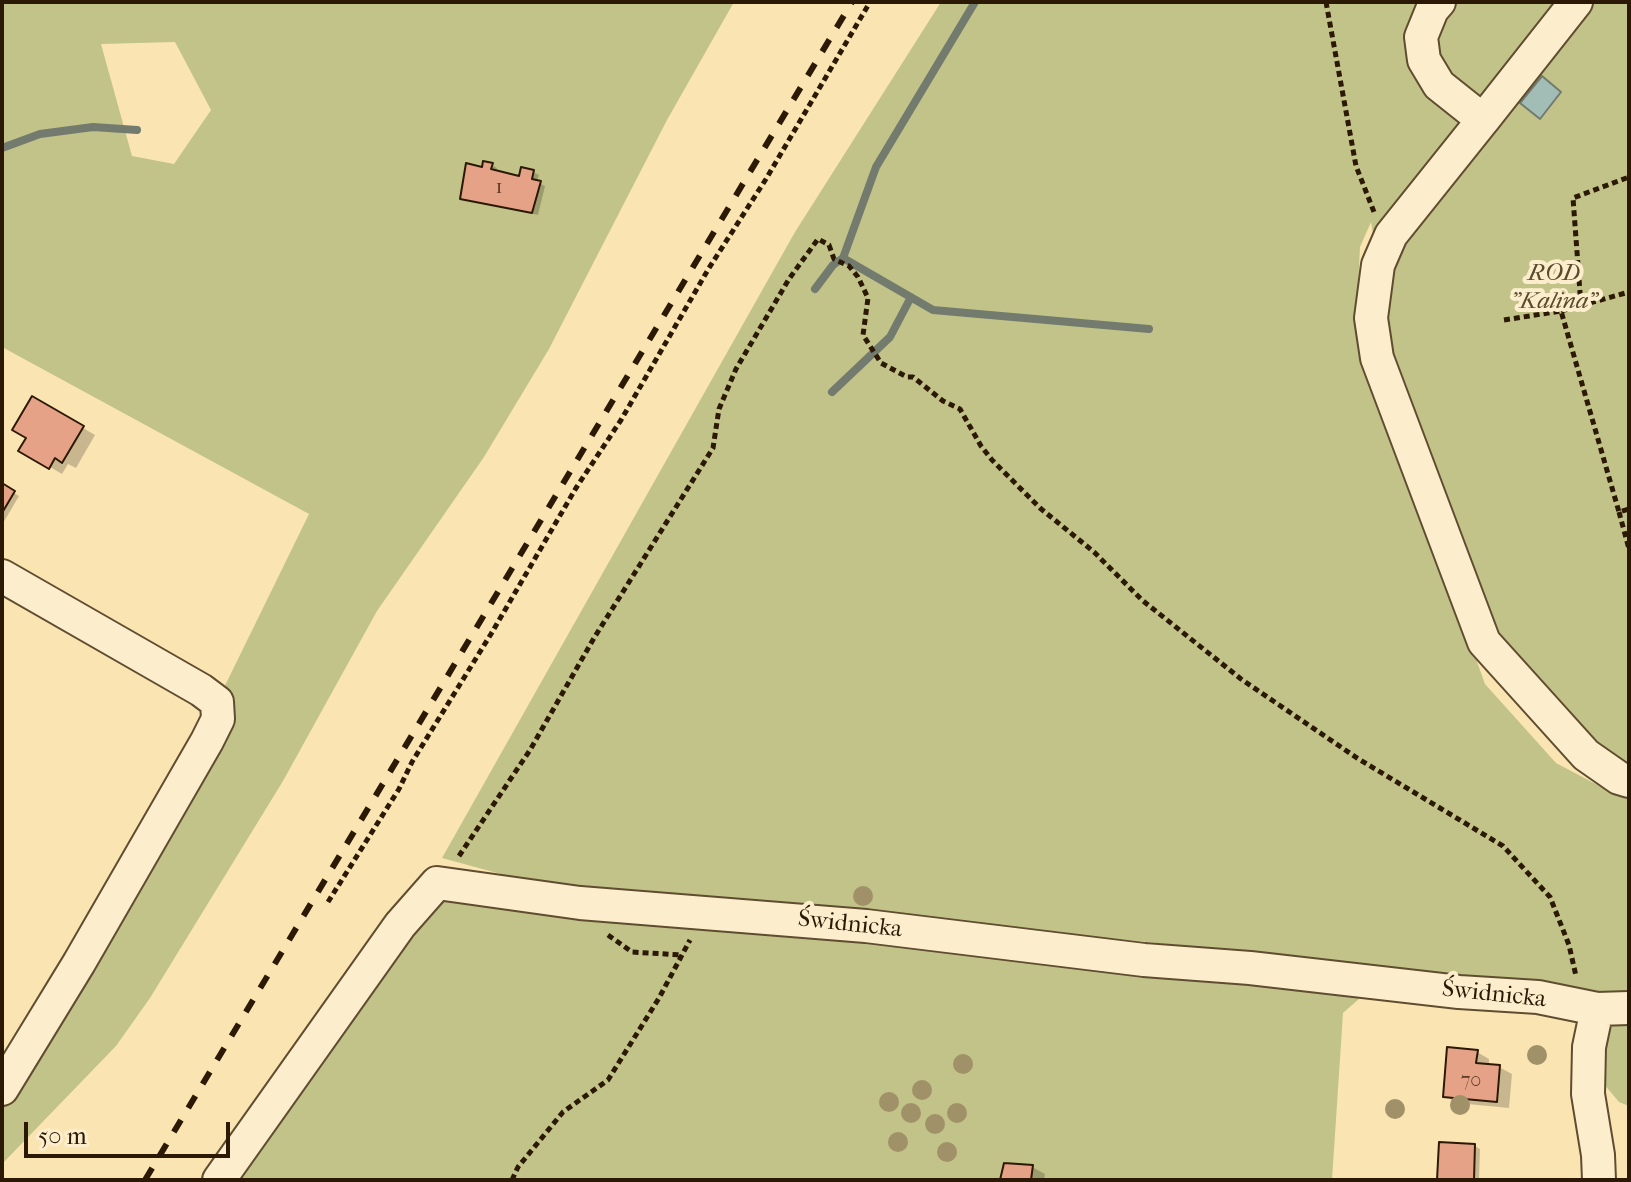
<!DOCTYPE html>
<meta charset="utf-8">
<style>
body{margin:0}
#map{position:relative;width:1631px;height:1182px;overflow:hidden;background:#fae5b2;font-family:"IM FELL French Canon",serif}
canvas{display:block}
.frame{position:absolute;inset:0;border:4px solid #2c1905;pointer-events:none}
.scale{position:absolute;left:24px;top:1122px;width:206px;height:36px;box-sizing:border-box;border:4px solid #2c1905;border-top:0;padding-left:10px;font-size:24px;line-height:28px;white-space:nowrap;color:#2c1905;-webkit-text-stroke:6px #fceecd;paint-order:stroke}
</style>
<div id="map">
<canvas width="1631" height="1182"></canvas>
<div class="frame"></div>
<div class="scale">50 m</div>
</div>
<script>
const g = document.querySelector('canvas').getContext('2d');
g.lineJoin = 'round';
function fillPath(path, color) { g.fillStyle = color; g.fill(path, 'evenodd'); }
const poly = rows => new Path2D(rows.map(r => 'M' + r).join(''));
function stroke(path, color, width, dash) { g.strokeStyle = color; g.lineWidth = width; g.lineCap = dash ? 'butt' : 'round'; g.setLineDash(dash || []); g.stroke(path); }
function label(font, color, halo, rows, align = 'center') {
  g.font = font + ' "IM FELL French Canon",serif'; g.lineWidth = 8; g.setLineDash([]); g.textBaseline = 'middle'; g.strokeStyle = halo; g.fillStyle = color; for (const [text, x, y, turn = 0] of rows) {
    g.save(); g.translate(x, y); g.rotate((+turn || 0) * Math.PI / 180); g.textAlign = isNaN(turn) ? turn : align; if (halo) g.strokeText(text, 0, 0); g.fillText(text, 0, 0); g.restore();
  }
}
const green = poly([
 [2,2,734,2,667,120,549,349,484,457,377,611,283,781,150,998,116,1046,2,1164,2,1100,217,702,309,514,2,347],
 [175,42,211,110,174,164,132,156,101,44],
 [941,2,1629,2,1629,767,1599,751,1493,639,1385,357,1383,295,1371,222,1360,247,1357,309,1371,366,1485,684,1556,763,1607,790,1629,792,1629,999,1413,979,1187,946,700,897,556,889,442,858,795,232],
 [454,896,1144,968,1360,998,1343,1013,1332,1180,230,1180,429,906],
 [1629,1018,1629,1106,1619,1102,1598,1077,1602,1038,1618,1019]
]);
const water = poly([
 [1542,76,1561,92,1540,119,1520,103,1542,76]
]);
const shadow = poly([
 [492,165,497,168,496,173,521,178,533,172,539,175,537,182,545,186,538,215,462,198,484,170],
 [33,399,95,435,76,468,68,464,62,474,21,450,28,438],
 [2,486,19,496,2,525],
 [1477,1052,1489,1059,1489,1066,1499,1067,1512,1074,1509,1108,1457,1103,1445,1096],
 [1475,1146,1480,1149,1479,1180,1439,1180],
 [1032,1167,1045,1174,1044,1180,1002,1180]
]);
const stream = poly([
 [975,2,876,167,843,258,933,310,1149,329],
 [2,148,40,134,93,127,137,130],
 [815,289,833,265,843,258],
 [832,392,890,337,911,297]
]);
const building = poly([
 [483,161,493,163,491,169,519,176,521,167,534,170,532,179,541,181,532,213,460,199,466,163,482,167,483,161],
 [32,396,84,426,62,463,55,458,49,469,18,451,26,438,12,430,32,396],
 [2,483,15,491,2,513,2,483],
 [1447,1047,1478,1050,1476,1063,1500,1065,1497,1102,1443,1097,1447,1047],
 [1439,1142,1475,1144,1474,1180,1437,1180,1439,1142],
 [1004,1163,1033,1165,1031,1180,1000,1180,1004,1163]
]);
const path = poly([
 [1326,2,1356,166,1374,212],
 [1581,306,1573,198,1629,177],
 [1561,311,1629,292],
 [1504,320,1561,311,1619,512,1629,509],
 [1619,512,1629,549],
 [459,856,530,750,594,638,713,448,719,409,736,369,789,279,818,239,829,245,834,259,849,266,858,277,868,298,863,335,881,363,907,377,913,377,943,401,960,409,981,446,992,460,1040,508,1094,552,1142,600,1241,679,1357,758,1503,846,1550,897,1569,945,1576,976],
 [328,902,399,789,412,762,491,634,576,488,621,420,709,268,766,179,870,2],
 [608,935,632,952,682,955],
 [512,1180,518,1167,563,1112,608,1080,659,998,690,940]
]);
const minor = poly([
 [1439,2,1432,10,1421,37,1424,60,1439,85,1483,120,1576,2],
 [1483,120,1391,235,1378,265,1371,318,1377,358,1484,642,1586,755,1619,778,1629,781],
 [2,576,201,690,217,702,218,719,207,741,79,963,2,1089],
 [1597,1009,1589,1047,1588,1094,1598,1155,1599,1180],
 [219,1180,400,925,437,883,580,903,866,926,1144,960,1250,968,1459,992,1538,997,1597,1009,1629,1008]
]);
const rail = poly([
 [145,1180,852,2]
]);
const trees = [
 [863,896],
 [1537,1055],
 [963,1064],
 [922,1090],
 [889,1102],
 [1460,1105],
 [1395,1109],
 [911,1113],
 [957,1113],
 [935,1124],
 [898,1142],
 [947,1152]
];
const numberNames = [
 ["1",499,188],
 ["70",1471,1081]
];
const parkNames = [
 ["ROD",1554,274],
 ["\"Kalina\"",1554,302]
];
const streetNames = [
 ["Świdnicka",850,925,6],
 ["Świdnicka",1494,995,6]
];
fillPath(green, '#c2c389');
fillPath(water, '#a2bdb6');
stroke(water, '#737b6f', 2);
fillPath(shadow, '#0003');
stroke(stream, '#737b6f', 8);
fillPath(building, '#e5a287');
stroke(building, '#2c1905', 2);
stroke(minor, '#604c30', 36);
stroke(path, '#2c1905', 5, [6, 4]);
stroke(minor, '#fceecd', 32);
stroke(rail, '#2c1905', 6, [14, 14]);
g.fillStyle = '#a19169';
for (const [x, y] of trees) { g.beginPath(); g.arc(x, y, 10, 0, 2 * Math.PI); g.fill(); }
label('20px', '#5a3b26', null, numberNames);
label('italic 24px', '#594c2d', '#fceecd', parkNames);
label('24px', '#2c1905', '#fceecd', streetNames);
</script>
